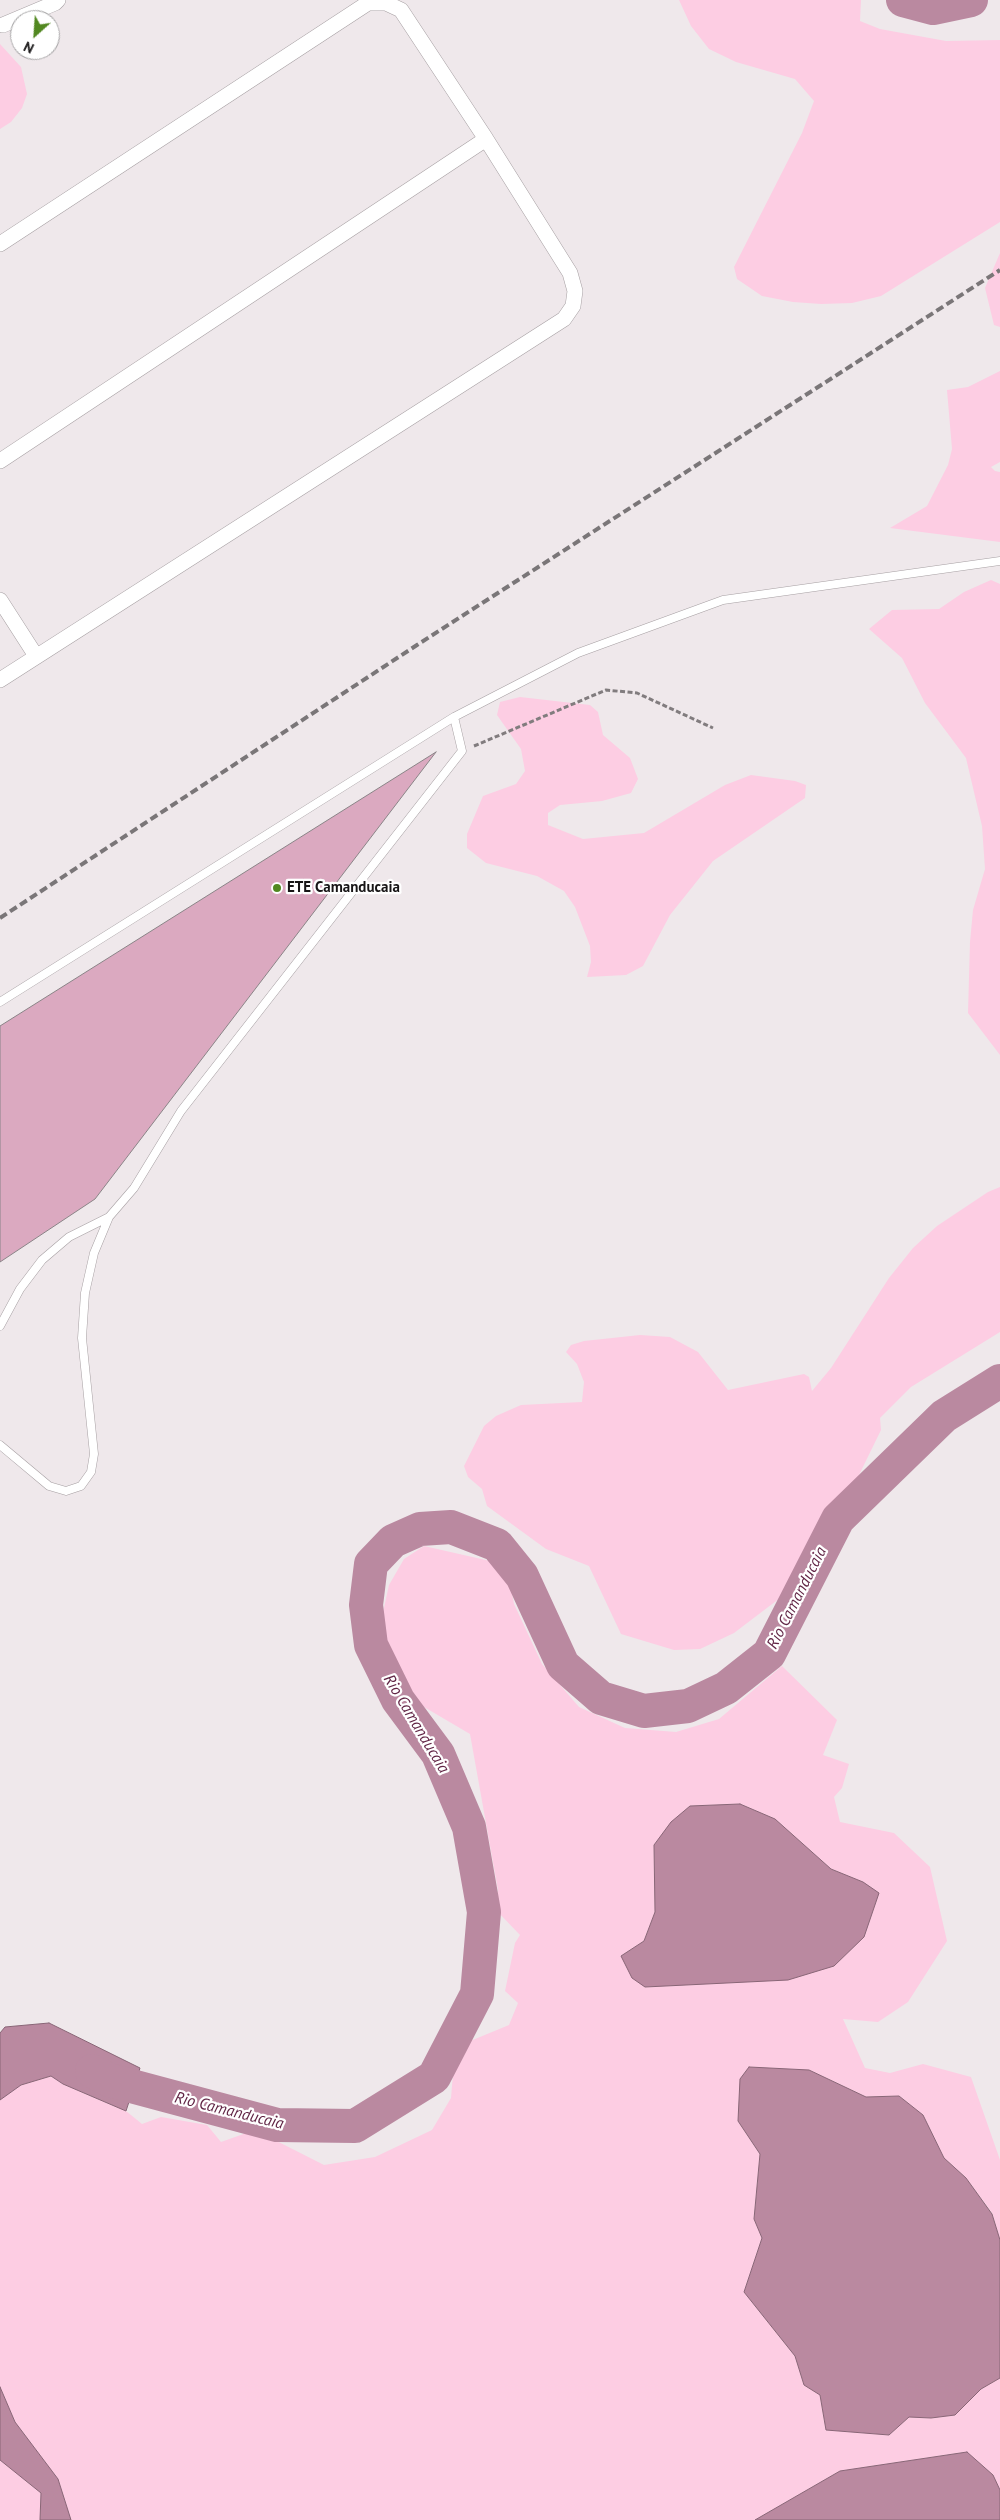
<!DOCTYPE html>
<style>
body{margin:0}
#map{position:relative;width:1000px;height:2520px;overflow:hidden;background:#efe8eb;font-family:"PT Sans",sans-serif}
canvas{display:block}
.north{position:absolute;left:10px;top:10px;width:50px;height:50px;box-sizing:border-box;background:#fff;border:1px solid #a2a1a2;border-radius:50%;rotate:206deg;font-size:14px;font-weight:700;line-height:20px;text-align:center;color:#171516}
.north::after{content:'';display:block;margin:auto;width:18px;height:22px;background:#528821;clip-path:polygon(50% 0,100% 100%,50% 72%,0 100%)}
</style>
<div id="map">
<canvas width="1000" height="2520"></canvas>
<div class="north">N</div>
</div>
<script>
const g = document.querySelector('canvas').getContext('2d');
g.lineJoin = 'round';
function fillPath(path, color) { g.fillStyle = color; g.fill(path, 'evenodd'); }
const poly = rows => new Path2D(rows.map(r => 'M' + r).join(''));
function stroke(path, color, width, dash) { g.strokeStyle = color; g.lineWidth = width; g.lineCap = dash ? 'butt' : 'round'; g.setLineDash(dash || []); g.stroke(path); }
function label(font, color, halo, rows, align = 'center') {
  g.font = font + ' "PT Sans",sans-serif'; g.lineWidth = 4.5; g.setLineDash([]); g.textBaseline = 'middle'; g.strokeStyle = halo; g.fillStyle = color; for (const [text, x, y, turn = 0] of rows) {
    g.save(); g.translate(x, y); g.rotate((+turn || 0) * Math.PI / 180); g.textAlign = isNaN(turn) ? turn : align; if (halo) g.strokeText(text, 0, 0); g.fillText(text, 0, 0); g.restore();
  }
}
const green = poly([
 [679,0,861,0,860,21,880,29,946,41,1000,40,1000,222,881,296,852,303,821,304,793,302,762,296,737,279,734,267,802,133,814,101,795,79,736,62,709,49,691,26],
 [0,44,21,67,27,94,22,108,11,122,0,129],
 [1000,253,1000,327,994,325,985,288],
 [1000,371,1000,462,991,467,995,471,1000,472,1000,542,890,528,927,506,948,465,952,449,947,390,968,387],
 [991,580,1000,584,1000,1055,968,1013,970,942,973,910,985,869,982,826,966,758,925,703,902,658,869,629,892,610,939,609,964,592],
 [520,697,590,705,598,712,603,735,630,758,638,779,631,793,602,801,560,805,548,813,548,825,583,839,644,833,725,785,751,775,795,781,806,785,805,798,713,861,670,915,643,966,626,975,587,977,591,962,590,946,575,907,564,891,537,876,486,863,467,848,467,834,483,796,516,784,525,771,521,749,497,715,500,702],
 [1000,1187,1000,1332,911,1387,880,1418,881,1430,839,1516,784,1595,734,1633,700,1649,674,1650,621,1634,589,1566,546,1549,487,1506,482,1489,468,1477,464,1466,484,1426,496,1416,521,1405,582,1402,584,1382,577,1364,566,1352,571,1345,584,1341,640,1335,670,1337,698,1352,728,1390,804,1374,809,1377,812,1391,831,1368,889,1278,913,1248,937,1226,988,1192],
 [424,1546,490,1561,509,1577,514,1604,542,1664,579,1707,625,1728,676,1732,719,1719,782,1666,837,1720,823,1755,849,1764,842,1788,834,1797,840,1822,894,1833,930,1867,947,1941,908,2002,878,2022,843,2019,865,2068,890,2073,923,2064,971,2077,1000,2160,1000,2240,992,2213,966,2178,944,2158,923,2115,899,2096,866,2097,809,2070,738,2121,760,2154,754,2218,762,2238,744,2292,795,2356,804,2385,820,2395,826,2430,889,2435,909,2417,931,2418,955,2415,981,2389,1000,2378,1000,2490,993,2475,966,2452,840,2471,755,2520,71,2520,58,2479,15,2422,0,2387,0,2100,21,2085,51,2076,63,2084,126,2111,142,2124,161,2117,207,2125,221,2142,255,2130,324,2165,375,2157,432,2130,451,2098,454,2062,463,2044,509,2025,518,2003,505,1991,515,1943,520,1935,495,1909,498,1890,470,1734,402,1694,390,1666,380,1626,389,1585,404,1559],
 [740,1804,775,1819,831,1869,863,1882,622,1956,644,1941,655,1912,654,1845,690,1806],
 [0,2460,41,2493,40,2520,0,2520]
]);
const water = poly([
 [740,1804,775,1819,831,1869,863,1882,879,1893,864,1937,834,1966,788,1980,645,1987,632,1978,621,1956,644,1941,655,1912,654,1845,671,1822,690,1806,740,1804],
 [49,2023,140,2068,126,2111,63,2084,51,2076,21,2085,0,2100,0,2033,5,2027,49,2023],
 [749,2067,809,2070,866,2097,899,2096,923,2115,944,2158,966,2178,992,2214,1000,2240,1000,2378,981,2389,955,2415,931,2418,909,2417,889,2435,826,2430,820,2395,804,2385,795,2356,744,2292,762,2238,754,2219,760,2154,738,2121,740,2079,749,2067],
 [0,2387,15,2422,58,2479,71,2520,40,2520,41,2493,0,2460,0,2387],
 [967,2452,993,2475,1000,2490,1000,2520,755,2520,840,2471,967,2452]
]);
const river = poly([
 [903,0,933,8,971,0],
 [92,2071,109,2080,277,2125,355,2126,434,2077,477,1994,484,1912,469,1827,438,1754,398,1700,371,1645,366,1605,371,1564,393,1541,420,1529,451,1527,497,1545,522,1576,563,1665,601,1698,644,1711,688,1706,726,1688,769,1654,838,1519,944,1416,1000,1381]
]);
const building = poly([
 [436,752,95,1199,0,1262,0,1026,436,752]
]);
const path = poly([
 [474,746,606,690,637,693,713,728]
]);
const service = poly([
 [0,1002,454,717,578,653,723,600,1000,561],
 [0,1326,20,1289,42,1260,69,1237,109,1217,134,1188,181,1111,462,751,454,717],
 [0,1445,49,1486,66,1491,81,1486,91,1472,94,1454,82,1338,85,1293,94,1253,109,1217]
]);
const minor = poly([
 [3,25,55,3,58,0],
 [0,244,368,3,386,3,401,10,486,139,570,273,575,291,573,306,564,319,0,680],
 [0,461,486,139],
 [0,600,36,656]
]);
const rail = poly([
 [0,918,417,645,1000,270]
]);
const markers = [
 [277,888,5,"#528821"]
];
const poiNames = [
 ["ETE Camanducaia",287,888]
];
const waterNames = [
 ["Rio Camanducaia",797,1598,-63],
 ["Rio Camanducaia",416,1724,59],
 ["Rio Camanducaia",229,2111,14]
];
fillPath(green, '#fdcde3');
fillPath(water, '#ba89a0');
stroke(water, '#896677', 1);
stroke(river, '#ba89a0', 34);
fillPath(building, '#dba9c0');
stroke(building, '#8a8487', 1);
stroke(service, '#a69fa2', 9);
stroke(minor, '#a69fa2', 16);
stroke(path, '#817c7e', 3, [5, 2.5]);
stroke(service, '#fff', 8);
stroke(minor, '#fff', 15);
stroke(rail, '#7a7678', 4, [8, 4]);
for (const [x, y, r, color] of markers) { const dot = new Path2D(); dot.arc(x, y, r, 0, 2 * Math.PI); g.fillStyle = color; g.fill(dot); stroke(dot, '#fff', 2); }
label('bold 15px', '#171516', '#fff', poiNames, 'left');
label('italic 16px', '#612545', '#fff', waterNames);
</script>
